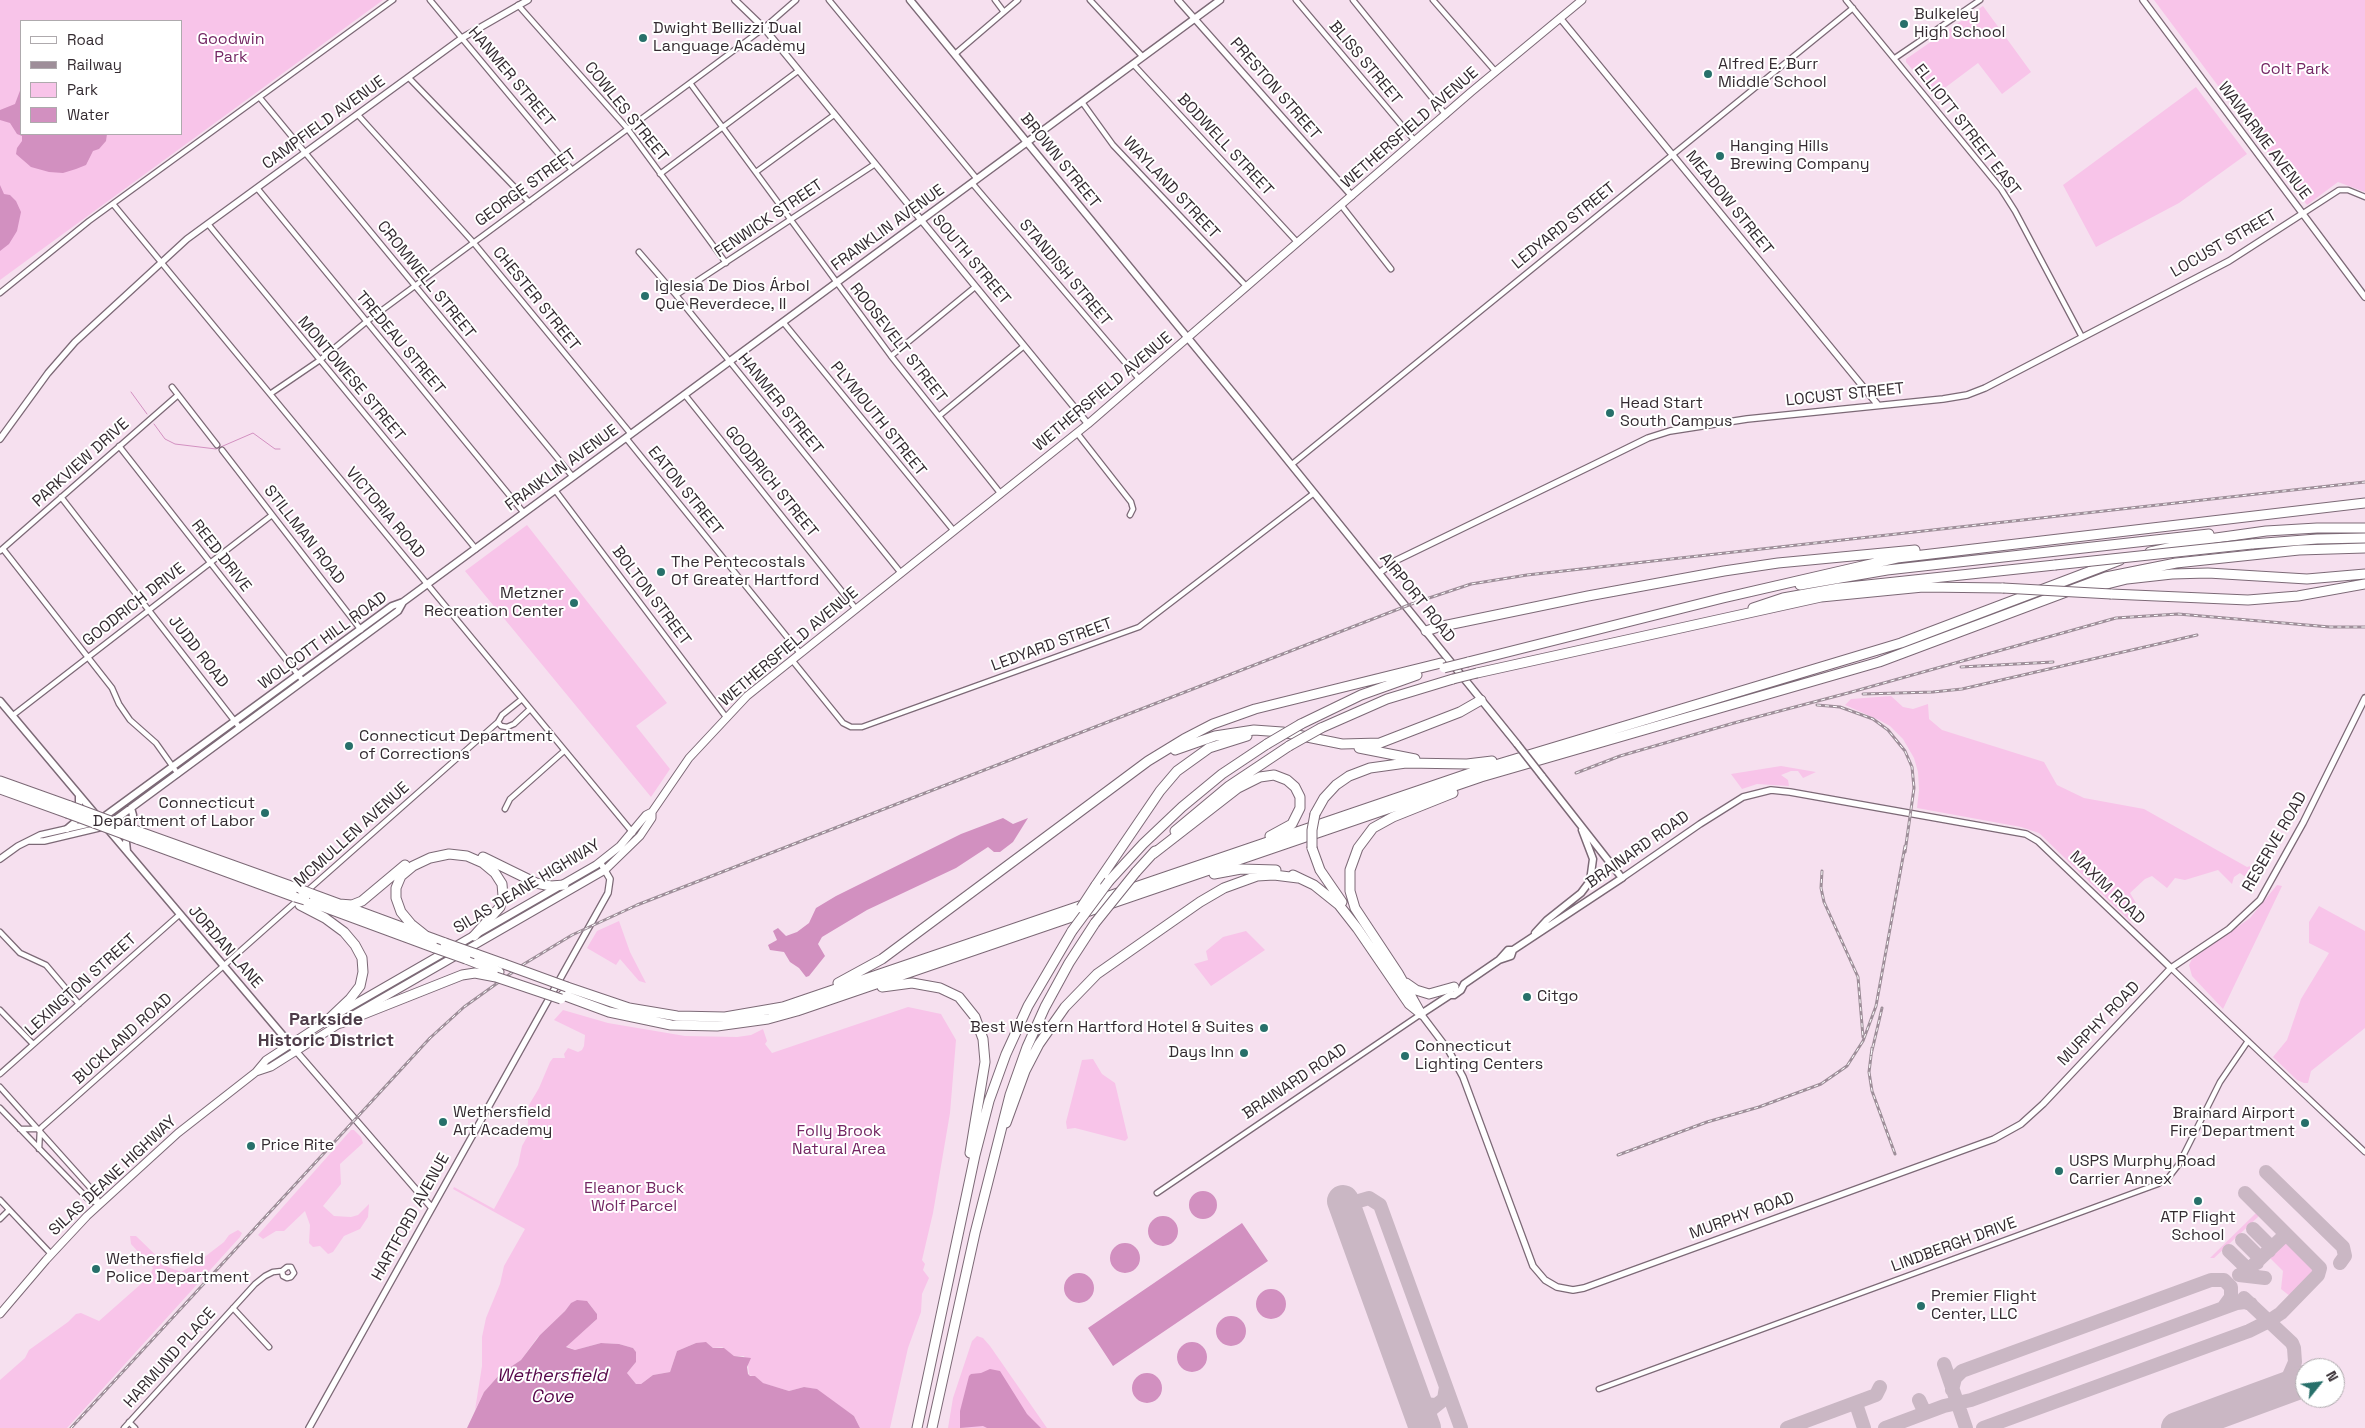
<!DOCTYPE html>
<meta charset="utf-8">
<style>
body{margin:0}
#map{position:relative;width:2365px;height:1428px;overflow:hidden;background:#f6e0ef;font-family:"Space Grotesk",sans-serif}
canvas{display:block}
.legend{position:absolute;left:20px;top:20px;width:162px;height:115px;box-sizing:border-box;background:#fff;border:1px solid #aeaaad;margin:0;padding:6px 9px;list-style:none;font-size:15px;color:#342b31}
.legend li{display:flex;align-items:center;gap:10px;height:25px}
.legend b{width:25px;border:1px solid #aeaaad}
.north{position:absolute;left:2295px;top:1358px;width:50px;height:50px;box-sizing:border-box;background:#fff;border:1px solid #aeaaad;border-radius:50%;rotate:61deg;font-size:14px;font-weight:700;line-height:20px;text-align:center;color:#342b31}
.north::after{content:'';display:block;margin:auto;width:18px;height:22px;background:#27706a;clip-path:polygon(50% 0,100% 100%,50% 72%,0 100%)}
</style>
<div id="map">
<canvas width="2365" height="1428"></canvas>
<ul class="legend">
<li><b style="height:6px;background:#fff"></b>Road</li>
<li><b style="height:6px;background:#9e8e99"></b>Railway</li>
<li><b style="height:14px;background:#f8c4e9"></b>Park</li>
<li><b style="height:14px;background:#d290c0"></b>Water</li>
</ul>
<div class="north">N</div>
</div>
<script>
const g = document.querySelector('canvas').getContext('2d');
g.lineJoin = 'round';
function fillPath(path, color) { g.fillStyle = color; g.fill(path, 'evenodd'); }
const poly = rows => new Path2D(rows.map(r => 'M' + r).join(''));
function stroke(path, color, width, dash) { g.strokeStyle = color; g.lineWidth = width; g.lineCap = dash ? 'butt' : 'round'; g.setLineDash(dash || []); g.stroke(path); }
function label(font, color, halo, rows, align = 'center') {
  g.font = font + ' "Space Grotesk",sans-serif'; g.lineWidth = 4; g.setLineDash([]); g.textBaseline = 'middle'; g.strokeStyle = halo; g.fillStyle = color; for (const [text, x, y, turn = 0] of rows) {
    g.save(); g.translate(x, y); g.rotate((+turn || 0) * Math.PI / 180); g.textAlign = isNaN(turn) ? turn : align; if (halo) g.strokeText(text, 0, 0); g.fillText(text, 0, 0); g.restore();
  }
}
const green = poly([
 [0,0,383,0,0,280],
 [21,21,181,21,181,134,21,134],
 [2154,0,2365,0,2365,192,2338,182,2307,205],
 [1983,6,2031,72,2002,94,1978,63,1934,96,1906,62,1906,59],
 [2196,87,2247,154,2179,203,2096,247,2063,185],
 [527,525,667,703,636,726,670,769,651,797,465,571],
 [1891,696,1903,707,1913,709,1928,704,1929,719,1942,730,2044,762,2057,785,2084,798,2144,809,2247,867,2254,865,2257,867,2256,874,2251,881,2240,873,2234,877,2232,884,2218,870,2185,880,2175,878,2167,888,2152,876,2145,879,2130,893,2139,908,2138,915,2130,921,2039,833,2021,827,1917,808,1919,790,1918,772,1914,758,1903,739,1890,726,1879,720,1845,705,1851,699],
 [1781,766,1816,772,1803,778,1798,771,1791,771,1781,775,1788,780,1789,786,1757,784,1742,789,1731,774],
 [2277,885,2282,886,2223,1009,2192,976,2189,965,2192,959,2250,918],
 [2319,906,2365,931,2365,1028,2311,1071,2308,1083,2304,1083,2297,1080,2273,1057,2287,1040,2301,999,2329,953,2309,943,2309,922],
 [619,921,630,952,646,983,639,981,620,959,616,965,587,948,597,931],
 [1246,931,1265,950,1211,986,1194,964,1208,960,1206,951,1223,937],
 [908,1007,941,1014,956,1040,950,1113,933,1213,922,1260,925,1264,923,1270,929,1278,922,1294,921,1312,908,1348,890,1428,860,1428,854,1416,815,1389,804,1387,789,1391,762,1383,756,1377,749,1375,748,1364,744,1356,734,1356,722,1347,713,1348,707,1343,696,1343,677,1351,670,1372,653,1375,641,1384,636,1384,627,1373,636,1362,636,1352,633,1348,619,1344,601,1343,575,1350,566,1346,595,1321,597,1314,588,1302,571,1303,565,1311,537,1338,521,1360,500,1374,484,1392,475,1410,482,1366,482,1337,486,1318,500,1284,504,1266,525,1229,453,1189,454,1187,494,1209,518,1165,522,1146,527,1137,529,1105,539,1088,550,1062,553,1058,565,1058,564,1054,568,1048,578,1052,582,1050,584,1046,585,1035,554,1020,563,1010,608,1023,685,1036,737,1037,751,1035,763,1029,767,1041,765,1044,772,1053],
 [1093,1059,1102,1074,1115,1083,1128,1138,1125,1141,1075,1128,1067,1129,1066,1122,1082,1060],
 [351,1130,354,1130,361,1137,363,1143,340,1164,341,1184,323,1206,334,1216,351,1217,358,1215,369,1204,368,1217,360,1229,344,1236,333,1252,328,1254,320,1246,313,1247,309,1243,310,1225,305,1211,284,1231,276,1231,263,1239,258,1235],
 [2256,1213,2259,1215,2258,1217,2214,1258,2210,1258],
 [238,1230,242,1233,240,1237,67,1428,0,1428,0,1380,25,1358,29,1350,68,1322,76,1314,81,1313,99,1321,150,1276,153,1268,131,1244,130,1236,136,1236,168,1267,181,1272,198,1262,224,1242,229,1235],
 [2286,1240,2311,1263,2313,1269,2310,1278,2291,1297,2281,1289,2283,1271,2267,1255,2281,1241],
 [977,1336,983,1338,990,1346,1047,1428,948,1428,953,1398,972,1341]
]);
const water = poly([
 [21,88,21,134,107,134,106,141,99,149,93,151,86,165,76,169,63,173,49,172,31,167,16,154,17,148,22,141,22,136,17,134,10,123,0,120,0,110,15,104],
 [0,185,4,194,10,195,16,201,21,212,17,231,9,244,0,251],
 [1003,818,1013,824,1028,818,1013,842,1000,852,994,852,988,847,956,868,867,910,822,937,818,944,825,956,809,976,806,977,799,968,790,962,784,952,770,950,768,945,777,940,773,931,778,928,786,936,797,932,809,923,816,908,836,896,961,834],
 '1189 1205a14 14 0 1 1 28 0a14 14 0 1 1-28 0Z',
 '1148 1231a15 15 0 1 1 30 0a15 15 0 1 1-30 0Z',
 [1242,1223,1268,1261,1113,1366,1088,1328],
 '1110 1258a15 15 0 1 1 30 0a15 15 0 1 1-30 0Z',
 '1064 1288a15 15 0 1 1 30 0a15 15 0 1 1-30 0Z',
 '1256 1304a15 15 0 1 1 30 0a15 15 0 1 1-30 0Z',
 [577,1300,587,1301,597,1314,597,1319,566,1347,575,1350,601,1343,619,1344,633,1348,636,1352,636,1362,627,1373,636,1384,641,1384,653,1375,670,1372,677,1351,696,1343,706,1342,713,1348,724,1348,734,1356,751,1358,747,1367,748,1374,750,1376,755,1376,763,1383,789,1391,804,1387,817,1389,854,1416,860,1428,467,1428,484,1392,500,1374,521,1360,540,1335,565,1311,571,1303],
 '1216 1331a15 15 0 1 1 30 0a15 15 0 1 1-30 0Z',
 '1177 1357a15 15 0 1 1 30 0a15 15 0 1 1-30 0Z',
 [990,1369,1000,1371,1027,1414,1041,1428,987,1428,983,1426,960,1428,960,1411,969,1376,971,1374,981,1373],
 '1132 1388a15 15 0 1 1 30 0a15 15 0 1 1-30 0Z'
]);
const stream = poly([
 [131,392,147,414],
 [154,424,165,439,175,444,216,449,253,433,275,449,280,449]
]);
const taxiway = poly([
 [2266,1172,2343,1247,2345,1256,2340,1263],
 [1345,1205,1369,1198,1380,1205,1461,1428],
 [2253,1229,2269,1245,2269,1251],
 [2242,1240,2258,1256,2257,1263],
 [2229,1251,2255,1276],
 [2239,1275,2265,1278],
 [2243,1275,2286,1234],
 [2244,1298,2292,1343,2294,1348,2295,1362,2288,1378,2279,1388,2267,1395],
 [1944,1364,1966,1428],
 [1952,1390,1955,1378,1962,1371,2211,1280,2224,1280,2231,1287,2231,1297,2223,1308],
 [1413,1394,1424,1404,1435,1405],
 [1919,1400,1925,1413],
 [1853,1404,1857,1407,1864,1428],
 [1425,1426,1428,1412,1444,1399,1446,1387],
 [1787,1428,1876,1395,1880,1387],
 [1885,1428,1944,1406,1971,1400,2237,1303,2245,1302,2251,1304],
 [1983,1428,2249,1331,2269,1321,2281,1313,2318,1275,2320,1268,2245,1193]
]);
const runway = poly([
 [1343,1201,1425,1428],
 [2177,1428,2305,1381]
]);
const minor = poly([
 [430,0,572,170],
 [829,0,977,179],
 [995,0,1004,12],
 [1090,0,1143,57],
 [1296,0,1415,141],
 [1353,0,1446,115],
 [1433,0,1496,72],
 [1846,0,2001,189,2015,211,2082,337],
 [518,5,627,128,726,263],
 [955,54,1018,0],
 [1895,58,1980,0],
 [1133,64,1298,243],
 [409,78,529,202],
 [690,83,891,356,1001,494],
 [260,98,573,477],
 [1082,102,1113,145,1247,287],
 [358,115,473,242,631,434],
 [756,172,834,115],
 [660,174,798,71],
 [972,183,1140,380],
 [257,188,524,513],
 [113,204,633,833],
 [1341,205,1391,269],
 [2302,214,2339,190,2348,190,2365,197],
 [208,224,476,549],
 [639,252,676,295,901,573],
 [0,293,89,221,393,0],
 [676,295,875,164],
 [783,322,954,531],
 [891,356,975,287],
 [172,387,217,445],
 [270,394,320,360,366,322,690,83,764,28,796,0],
 [685,395,856,609],
 [939,416,1024,346],
 [1077,433,1131,502,1133,509,1130,515],
 [626,438,800,653],
 [119,446,303,681],
 [222,450,361,630],
 [1291,465,1853,8],
 [555,490,726,717],
 [61,497,240,728],
 [3,549,112,688,119,704,130,720,156,743,178,774],
 [0,551,178,395],
 [792,660,843,723,851,727,862,727,1139,627,1314,493],
 [12,716,272,515],
 [498,722,501,726,507,727,514,724,530,709],
 [505,809,510,799,564,751],
 [307,891,498,722,502,715,522,699],
 [0,932,20,953,46,965,79,1004],
 [2171,968,2365,1152],
 [0,1010,33,1044],
 [0,1074,179,915],
 [0,1087,78,1174,95,1193,99,1204],
 [0,1108,87,1198,99,1204],
 [20,1129,40,1129,42,1127,300,898],
 [39,1149,40,1129],
 [1157,1193,1421,1014],
 [0,1200,51,1254],
 [0,1219,9,1210],
 [233,1308,269,1347],
 [1599,1389,2158,1184,2169,1177,2179,1164,2220,1082,2248,1041],
 [129,1422,135,1428],
 [124,1428,255,1284,265,1276,273,1272,282,1271,287,1267,291,1267,294,1273,291,1277,287,1278,283,1276,282,1271]
]);
const tertiary = poly([
 [735,0,764,28,1088,424],
 [1178,0,1352,196],
 [2143,0,2365,297],
 [1560,18,1878,405],
 [0,439,48,373,75,342,187,239,462,38,528,0],
 [1379,573,1397,560,1593,465,1648,438,1670,431,1747,419,1943,399,1967,395,1985,388,2229,261,2302,214],
 [30,841,44,841,103,827],
 [0,859,18,846,40,835,93,823],
 [1622,878,1700,824,1743,797,1771,790,1790,792,2026,834,2038,841,2171,968],
 [1421,1014,1449,1051,1463,1077,1533,1266,1545,1280,1557,1287,1573,1290,1584,1288,1994,1139,2021,1124,2043,1104,2171,968,2229,929,2260,900,2303,823,2365,698],
 [296,1051,432,1208],
 [309,1428,608,893,610,879,600,862]
]);
const secondary = poly([
 [910,0,1243,405,1517,744],
 [0,701,96,815],
 [101,819,392,606,403,602,1220,0],
 [112,822,398,611,403,602],
 [107,828,296,1051],
 [67,829,74,823,79,816,79,796],
 [127,851,126,842,133,815,131,808],
 [1535,933,1547,920,1581,893,1590,881,1593,859,1582,830],
 [1499,960,1511,956,1513,950],
 [1421,1014,1450,995,1454,995,1461,990,1464,984,1499,960,1508,950,1513,950,1622,878,1542,776]
]);
const primary = poly([
 [355,1014,605,870,640,836,652,818,652,812,689,758,747,696,1088,424,1471,92,1582,0],
 [256,1072,266,1060,332,1017,596,865,620,846,646,815,652,812],
 [0,1314,46,1260,87,1216,178,1133,256,1072,271,1067,344,1021]
]);
const motorway = poly([
 [2252,544,2317,539,2365,538],
 [2150,552,2209,539,2266,531,2317,528,2365,528],
 [1800,585,1887,570,2209,534],
 [2087,589,2127,579,2172,574,2208,573,2307,579,2365,574],
 [2111,594,2248,600,2298,596,2365,584],
 [1753,608,1783,598,1839,588,2055,565],
 [1426,631,1438,627,1588,596,1724,571,1778,563,1915,550],
 [1468,662,1723,598,1897,558,2365,503],
 [1477,673,1821,597,1923,587,2003,588],
 [1301,724,1361,695,1417,675],
 [1321,728,1387,699,1453,679],
 [1359,748,1415,759],
 [1175,750,1215,736,1254,730,1282,732,1342,744,1380,743,1460,712,1481,700],
 [0,781,70,806],
 [0,789,67,813],
 [1315,814,1324,798,1336,785,1349,776,1370,768,1406,763,1467,764,1492,761],
 [1175,831,1229,786,1289,746],
 [140,832,302,890],
 [137,839,295,897],
 [1312,848,1320,870,1342,902],
 [1153,854,1238,788,1260,777,1274,775,1287,780,1295,787,1300,797,1300,808,1292,824,1270,836],
 [483,857,536,883,551,886,564,885],
 [1136,872,1155,851],
 [1214,874,1241,869,1276,870],
 [1293,875,1314,885,1339,905,1357,928,1409,1004,1419,1012],
 [1109,881,1143,844,1182,807,1222,774,1267,744],
 [1096,885,1160,791,1177,771,1209,748,1247,736],
 [312,894,445,943],
 [305,900,435,948],
 [339,904,352,905,362,901,405,865],
 [300,905,325,918,344,932,355,945,362,958,363,972,360,986,350,999,330,1018],
 [426,936,411,924,401,912,396,898,396,888,401,876,413,866,430,858,449,854,467,856,483,863,495,873,502,884,503,896,500,907,474,936],
 [476,954,504,964],
 [466,959,499,972],
 [838,983,882,959,1148,761,1184,739,1213,724,1255,709,1441,663],
 [1406,983,1416,990,1429,994,1454,987],
 [567,987,629,1008,677,1016,725,1017,783,1007,1482,769,1901,643,2120,560],
 [882,987,912,983,940,988,959,997,975,1017,983,1039,985,1062,970,1153],
 [563,995,609,1012,671,1025,717,1026,768,1019,797,1011,1481,777,1879,662,2106,577,2176,563,2299,550,2365,548],
 [1421,1014,1398,973,1355,908,1350,891,1350,870,1358,848,1373,828,1393,817,1453,793],
 [341,1023,462,975,475,973,496,977],
 [1006,1123,1025,1071,1039,1044,1065,1007,1097,974,1200,902,1224,888,1257,876,1274,875,1298,878],
 [917,1428,975,1155,989,1101,1006,1054,1028,1006,1072,931],
 [932,1428,975,1233,1010,1095,1027,1047,1045,1007,1069,963,1095,923]
]);
const rail = poly([
 [1961,667,2053,662],
 [1863,694,1933,692,1962,689,2197,635],
 [1817,705,1840,707,1873,719,1888,730,1905,751,1912,767,1914,788,1905,852],
 [1576,773,1620,756,1734,723,1848,693,2116,618,2178,614,2330,627,2365,627],
 [1822,871,1821,888,1824,902,1858,977,1863,1037],
 [1872,1048,1869,1072,1872,1091,1895,1154],
 [1871,1055,1882,1008],
 [1618,1155,1707,1122,1759,1107,1821,1084,1847,1066,1863,1041,1876,1006,1905,846],
 [71,1428,430,1038,464,1007,524,964,572,935,637,905,1414,603,1471,584,1527,575,2365,482]
]);
const secondaryBridge = poly([
 [1517,744,1542,776]
]);
const motorwayBridge = poly([
 [2055,565,2252,544],
 [2003,588,2111,594],
 [1444,668,1468,662],
 [1453,679,1477,673],
 [1267,744,1301,724],
 [1289,746,1321,728],
 [70,806,140,832],
 [67,813,137,839],
 [1312,848,1312,830,1315,814],
 [302,890,312,894],
 [295,897,305,900],
 [1081,908,1096,885],
 [1095,923,1136,872],
 [1072,931,1109,881],
 [445,943,476,954],
 [435,948,466,959],
 [504,964,567,987],
 [496,977,561,999]
]);
const markers = [
 [1904,24,5,"#27706a"],
 [643,38,5,"#27706a"],
 [1708,74,5,"#27706a"],
 [1720,156,5,"#27706a"],
 [645,296,5,"#27706a"],
 [1610,413,5,"#27706a"],
 [661,572,5,"#27706a"],
 [574,603,5,"#27706a"],
 [349,746,5,"#27706a"],
 [265,813,5,"#27706a"],
 [1527,997,5,"#27706a"],
 [1264,1028,5,"#27706a"],
 [1244,1053,5,"#27706a"],
 [1405,1056,5,"#27706a"],
 [443,1122,5,"#27706a"],
 [2305,1123,5,"#27706a"],
 [251,1146,5,"#27706a"],
 [2059,1171,5,"#27706a"],
 [2198,1201,5,"#27706a"],
 [96,1269,5,"#27706a"],
 [1921,1306,5,"#27706a"]
];
const poiNames = [
 ["Bulkeley",1914,15],
 ["High School",1914,33],
 ["Dwight Bellizzi Dual",653,29],
 ["Language Academy",653,47],
 ["Alfred E. Burr",1718,65],
 ["Middle School",1718,83],
 ["Hanging Hills",1730,147],
 ["Brewing Company",1730,165],
 ["Iglesia De Dios Árbol",655,287],
 ["Que Reverdece, II",655,305],
 ["Head Start",1620,404],
 ["South Campus",1620,422],
 ["The Pentecostals",671,563],
 ["Of Greater Hartford",671,581],
 ["Metzner",564,594,"right"],
 ["Recreation Center",564,612,"right"],
 ["Connecticut Department",359,737],
 ["of Corrections",359,755],
 ["Connecticut",255,804,"right"],
 ["Department of Labor",255,822,"right"],
 ["Citgo",1537,997],
 ["Best Western Hartford Hotel & Suites",1254,1028,"right"],
 ["Connecticut",1415,1047],
 ["Lighting Centers",1415,1065],
 ["Days Inn",1234,1053,"right"],
 ["Wethersfield",453,1113],
 ["Art Academy",453,1131],
 ["Brainard Airport",2295,1114,"right"],
 ["Fire Department",2295,1132,"right"],
 ["Price Rite",261,1146],
 ["USPS Murphy Road",2069,1162],
 ["Carrier Annex",2069,1180],
 ["ATP Flight",2198,1218,"center"],
 ["School",2198,1236,"center"],
 ["Wethersfield",106,1260],
 ["Police Department",106,1278],
 ["Premier Flight",1931,1297],
 ["Center, LLC",1931,1315]
];
const parkNames = [
 ["Goodwin",231,40],
 ["Park",231,58],
 ["Colt Park",2295,70],
 ["Folly Brook",839,1132],
 ["Natural Area",839,1150],
 ["Eleanor Buck",634,1189],
 ["Wolf Parcel",634,1207]
];
const streetNames = [
 ["BLISS STREET",1365,63,50],
 ["HANMER STREET",511,77,50],
 ["PRESTON STREET",1275,89,49],
 ["COWLES STREET",626,112,51],
 ["CAMPFIELD AVENUE",324,123,-36],
 ["WETHERSFIELD AVENUE",1410,128,-41],
 ["ELLIOTT STREET EAST",1967,130,52],
 ["WAWARME AVENUE",2264,141,53],
 ["BODWELL STREET",1225,145,47],
 ["BROWN STREET",1060,161,51],
 ["GEORGE STREET",526,188,-36],
 ["WAYLAND STREET",1171,188,47],
 ["MEADOW STREET",1729,203,51],
 ["FENWICK STREET",769,219,-34],
 ["LEDYARD STREET",1564,226,-39],
 ["FRANKLIN AVENUE",888,228,-36],
 ["LOCUST STREET",2224,244,-30],
 ["SOUTH STREET",971,260,50],
 ["STANDISH STREET",1065,273,50],
 ["CROMWELL STREET",426,280,51],
 ["CHESTER STREET",536,299,51],
 ["TREDEAU STREET",400,343,50],
 ["ROOSEVELT STREET",898,343,52],
 ["MONTOWESE STREET",351,379,50],
 ["WETHERSFIELD AVENUE",1103,392,-40],
 ["LOCUST STREET",1845,395,-6],
 ["HANMER STREET",780,404,51],
 ["PLYMOUTH STREET",878,419,51],
 ["PARKVIEW DRIVE",81,463,-42],
 ["FRANKLIN AVENUE",562,468,-36],
 ["GOODRICH STREET",771,482,51],
 ["EATON STREET",685,491,51],
 ["VICTORIA ROAD",385,513,50],
 ["STILLMAN ROAD",304,535,52],
 ["REED DRIVE",221,556,52],
 ["BOLTON STREET",651,596,53],
 ["AIRPORT ROAD",1417,598,51],
 ["GOODRICH DRIVE",134,605,-38],
 ["WOLCOTT HILL ROAD",323,641,-36],
 ["LEDYARD STREET",1052,645,-20],
 ["WETHERSFIELD AVENUE",789,647,-40],
 ["JUDD ROAD",198,652,52],
 ["MCMULLEN AVENUE",352,835,-42],
 ["RESERVE ROAD",2275,842,-60],
 ["BRAINARD ROAD",1638,850,-35],
 ["SILAS DEANE HIGHWAY",527,887,-31],
 ["MAXIM ROAD",2107,888,44],
 ["JORDAN LANE",225,947,49],
 ["LEXINGTON STREET",81,985,-42],
 ["MURPHY ROAD",2099,1024,-46],
 ["BUCKLAND ROAD",123,1039,-42],
 ["BRAINARD ROAD",1295,1082,-34],
 ["SILAS DEANE HIGHWAY",113,1176,-43],
 ["MURPHY ROAD",1742,1216,-20],
 ["HARTFORD AVENUE",411,1217,-61],
 ["LINDBERGH DRIVE",1954,1245,-20],
 ["HARMUND PLACE",170,1358,-48]
];
const neighbourhoodNames = [
 ["Parkside",326,1020],
 ["Historic District",326,1041]
];
const waterNames = [
 ["Wethersfield",552,1376],
 ["Cove",552,1397]
];
fillPath(green, '#f8c4e9');
fillPath(water, '#d290c0');
stroke(stream, '#d290c0', 1);
stroke(taxiway, '#cab7c4', 14);
stroke(runway, '#cab7c4', 32);
stroke(minor, '#7c6976', 7);
stroke(tertiary, '#7c6976', 8);
stroke(secondary, '#7c6976', 9);
stroke(primary, '#7c6976', 9);
stroke(motorway, '#7c6976', 11);
stroke(minor, '#fff', 4.5);
stroke(tertiary, '#fff', 5.5);
stroke(secondary, '#fff', 6);
stroke(primary, '#fff', 7);
stroke(motorway, '#fff', 9);
stroke(rail, '#9e8e99', 3);
stroke(rail, '#fff', 1, [4]);
stroke(secondaryBridge, '#7c6976', 9, []);
stroke(motorwayBridge, '#7c6976', 11, []);
stroke(secondaryBridge, '#fff', 6);
stroke(motorwayBridge, '#fff', 9);
for (const [x, y, r, color] of markers) { const dot = new Path2D(); dot.arc(x, y, r, 0, 2 * Math.PI); g.fillStyle = color; g.fill(dot); stroke(dot, '#fff', 2); }
label('16px', '#342b31', '#fff', poiNames, 'left');
label('16px', '#742764', '#fff', parkNames);
label('16px', '#342b31', '#fff', streetNames);
label('bold 18px', '#4e3c49', '#fff', neighbourhoodNames);
label('italic 18px', '#550548', '#fff', waterNames);
</script>
